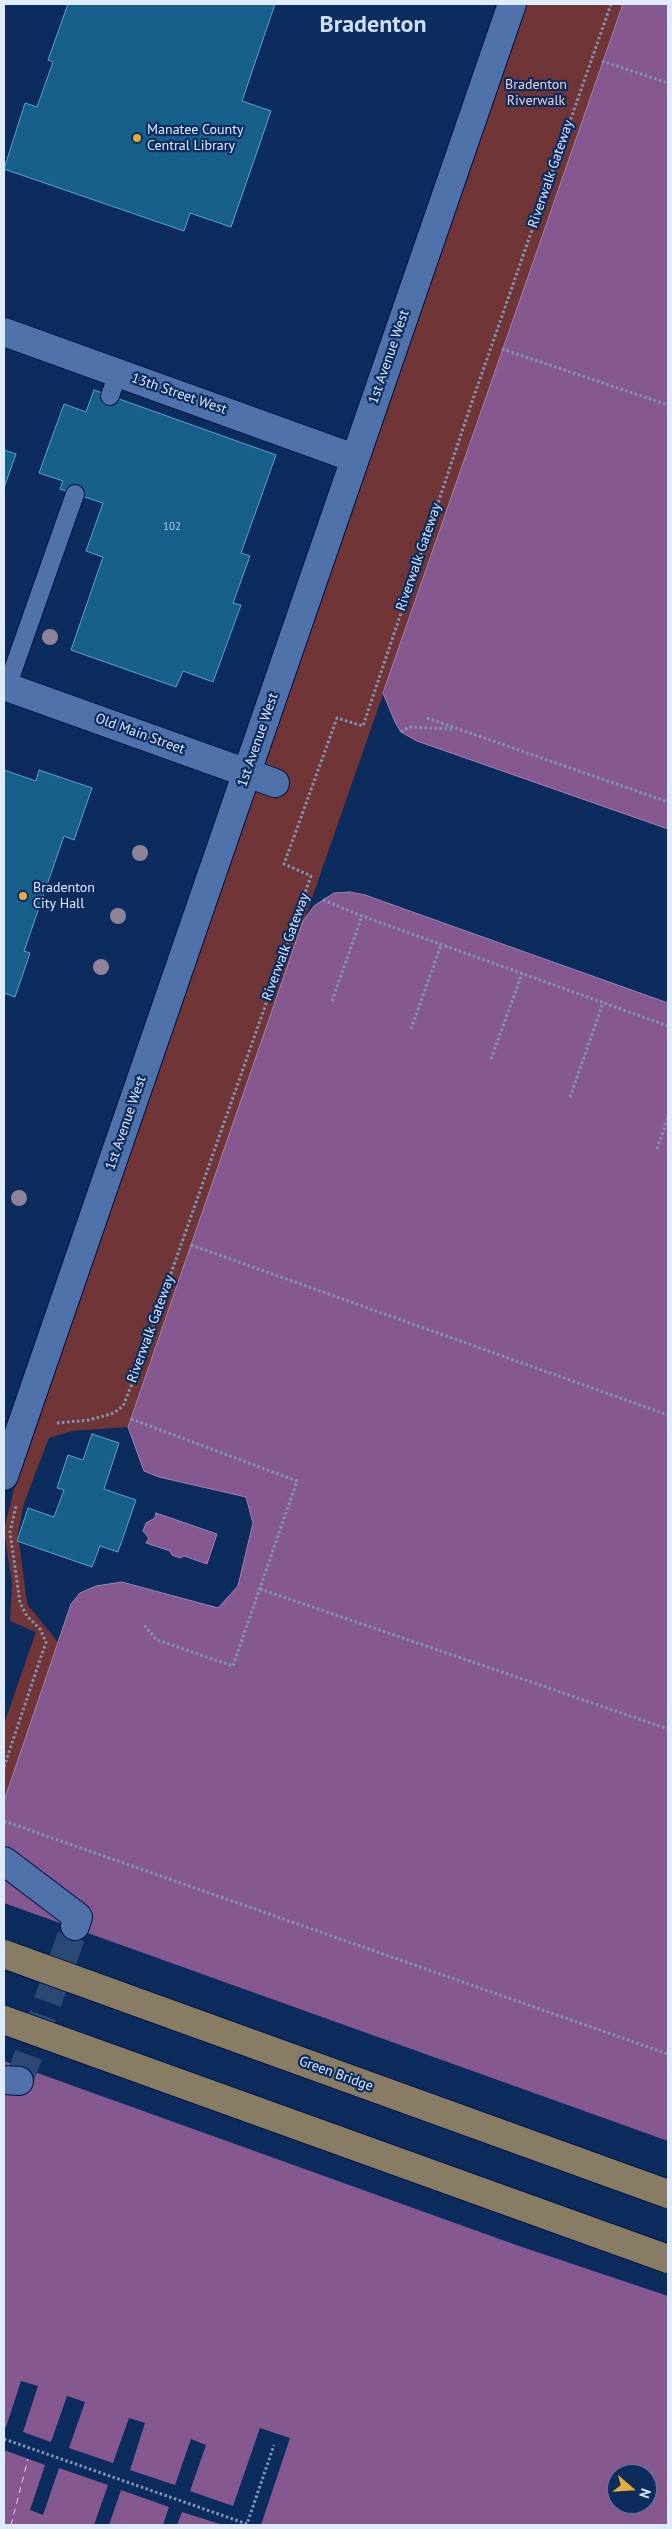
<!DOCTYPE html>
<style>
body{margin:0}
#map{position:relative;width:672px;height:2529px;overflow:hidden;background:#0d2c5e;font-family:"PT Sans",sans-serif}
canvas{display:block}
.frame{position:absolute;inset:0;border:5px solid #dfebfe;pointer-events:none}
.north{position:absolute;left:607px;top:2464px;width:50px;height:50px;box-sizing:border-box;background:#0d2c5e;border:1px solid #61789e;border-radius:50%;rotate:109deg;font-size:14px;font-weight:700;line-height:20px;text-align:center;color:#dfebfe}
.north::after{content:'';display:block;margin:auto;width:18px;height:22px;background:#e7ac37;clip-path:polygon(50% 0,100% 100%,50% 72%,0 100%)}
</style>
<div id="map">
<canvas width="672" height="2529"></canvas>
<div class="frame"></div>
<div class="north">N</div>
</div>
<script>
const g = document.querySelector('canvas').getContext('2d');
g.lineJoin = 'round';
function fillPath(path, color) { g.fillStyle = color; g.fill(path, 'evenodd'); }
const poly = rows => new Path2D(rows.map(r => 'M' + r).join(''));
function stroke(path, color, width, dash) { g.strokeStyle = color; g.lineWidth = width; g.lineCap = dash ? 'butt' : 'round'; g.setLineDash(dash || []); g.stroke(path); }
function label(font, color, halo, rows, align = 'center') {
  g.font = font + ' "PT Sans",sans-serif'; g.lineWidth = 4.5; g.setLineDash([]); g.textBaseline = 'middle'; g.strokeStyle = halo; g.fillStyle = color; for (const [text, x, y, turn = 0] of rows) {
    g.save(); g.translate(x, y); g.rotate((+turn || 0) * Math.PI / 180); g.textAlign = isNaN(turn) ? turn : align; if (halo) g.strokeText(text, 0, 0); g.fillText(text, 0, 0); g.restore();
  }
}
const green = poly([
 [512,4,623,4,128,1427,72,1431,49,1438,24,1503,18,1533,27,1604,58,1642,4,1801,4,1724,36,1632,10,1621,12,1584,4,1530,13,1493,168,1002]
]);
const water = poly([
 [623,4,668,4,668,829,417,741,401,732,395,722,383,693,623,4],
 [350,892,365,895,668,1003,668,2525,4,2525,4,1951,15,1919,4,1911,4,1801,71,1604,80,1593,96,1586,122,1582,218,1608,238,1586,253,1523,246,1497,159,1477,144,1471,128,1427,303,921,314,906,323,900,334,893,350,892],
 [617,2474,647,2474,647,2504,617,2504,617,2474],
 [156,1513,217,1534,207,1564,184,1556,180,1558,172,1555,170,1551,146,1543,149,1538,143,1531,146,1523,155,1518,156,1513]
]);
const pier = poly([
 [4,1903,668,2141,668,2296,519,2246,4,2061,4,1944,12,1920,4,1914],
 [21,2381,38,2386,23,2432,51,2442,67,2396,85,2402,69,2448,113,2463,129,2418,145,2423,130,2470,175,2485,191,2439,206,2445,190,2491,233,2506,260,2428,290,2438,261,2525,223,2525,182,2512,177,2525,163,2525,169,2507,121,2490,109,2525,94,2525,108,2485,59,2468,43,2515,30,2510,45,2465,4,2450,4,2427,6,2427]
]);
const ferry = poly([
 [11,2525,28,2459]
]);
const building = poly([
 [68,4,275,4,242,101,271,111,231,227,190,213,184,231,4,169,25,103,37,107,53,62,48,60,68,4],
 [94,390,276,455,241,553,250,556,233,603,241,605,213,682,183,671,176,687,71,650,103,557,86,551,103,503,60,489,63,481,39,473,64,404,86,412,94,390],
 [4,450,16,454,4,488,4,450],
 [4,770,36,781,39,770,92,788,74,840,64,836,24,951,30,953,15,997,4,993,4,770],
 [92,1434,119,1443,104,1489,136,1500,118,1552,100,1546,92,1567,17,1541,28,1508,54,1517,64,1490,57,1488,68,1455,83,1460,92,1434]
]);
const pedestrianTunnel = poly([
 [19,2081,75,1926]
]);
const path = poly([
 [602,61,668,83],
 [502,349,668,405],
 [427,718,668,802],
 [401,732,409,727,452,729],
 [323,900,362,916,668,1026],
 [332,1001,362,916],
 [411,1029,441,945],
 [491,1059,522,974],
 [570,1097,603,1003],
 [657,1149,668,1117],
 [191,1245,668,1415],
 [131,1419,297,1481,233,1666,157,1640,144,1625],
 [57,1423,89,1420,114,1413,123,1406,132,1384,311,876,284,864,337,718,363,726,473,399,611,4],
 [260,1589,668,1729],
 [4,1767,46,1642,40,1629,27,1616,20,1603,10,1532,16,1506],
 [4,1821,668,2054],
 [4,2439,247,2524,274,2445]
]);
const service = poly([
 [110,396,118,373],
 [7,687,75,494]
]);
const pedestrian = poly([
 [4,1861,78,1917,75,1926],
 [4,2080,19,2081]
]);
const minor = poly([
 [4,332,354,458],
 [4,686,275,783],
 [4,1476,512,4]
]);
const primaryBridge = poly([
 [4,1954,668,2194],
 [4,2020,668,2259]
]);
const trees = [
 [50,637],
 [140,853],
 [118,916],
 [101,967],
 [19,1198]
];
const markers = [
 [137,138,5,"#e7ac37"],
 [23,896,5,"#e7ac37"]
];
const numberNames = [
 ["102",172,527]
];
const parkNames = [
 ["Bradenton",536,85],
 ["Riverwalk",536,101]
];
const poiNames = [
 ["Manatee County",147,130],
 ["Central Library",147,146],
 ["Bradenton",33,888],
 ["City Hall",33,904]
];
const streetNames = [
 ["Riverwalk Gateway",551,174,-71],
 ["1st Avenue West",389,357,-71],
 ["13th Street West",179,394,19],
 ["Riverwalk Gateway",419,557,-71],
 ["Old Main Street",140,734,20],
 ["1st Avenue West",258,740,-71],
 ["Riverwalk Gateway",286,947,-70],
 ["1st Avenue West",126,1123,-71],
 ["Riverwalk Gateway",151,1329,-70],
 ["Green Bridge",336,2074,20]
];
const townNames = [
 ["Bradenton",373,25]
];
fillPath(green, '#703637');
fillPath(water, '#85588f');
stroke(water, '#a084b0', 1);
fillPath(pier, '#0d2c5e');
stroke(ferry, '#eec7f7', 1, [6, 5]);
fillPath(building, '#17608b');
stroke(building, '#5da1cf', 1);
stroke(pedestrianTunnel, '#2c4976', 28, [28, 14]);
stroke(service, '#001141', 20);
stroke(pedestrian, '#001141', 30);
stroke(minor, '#001141', 30);
stroke(path, '#8095b6', 3, [2.5, 2.5]);
stroke(service, '#5072ab', 18);
stroke(pedestrian, '#5072ab', 28);
stroke(minor, '#5072ab', 28);
stroke(primaryBridge, '#001141', 30, []);
stroke(primaryBridge, '#887c64', 28);
g.fillStyle = '#8e8399';
for (const [x, y] of trees) { g.beginPath(); g.arc(x, y, 8, 0, 2 * Math.PI); g.fill(); }
for (const [x, y, r, color] of markers) { const dot = new Path2D(); dot.arc(x, y, r, 0, 2 * Math.PI); g.fillStyle = color; g.fill(dot); stroke(dot, '#0d2c5e', 2); }
label('11px', '#adc8e1', null, numberNames);
label('14px', '#f8cbca', '#0d2c5e', parkNames);
label('14px', '#dfebfe', '#0d2c5e', poiNames, 'left');
label('14px', '#dfebfe', '#0d2c5e', streetNames);
label('bold 24px', '#d0dff9', '#0d2c5e', townNames);
</script>
